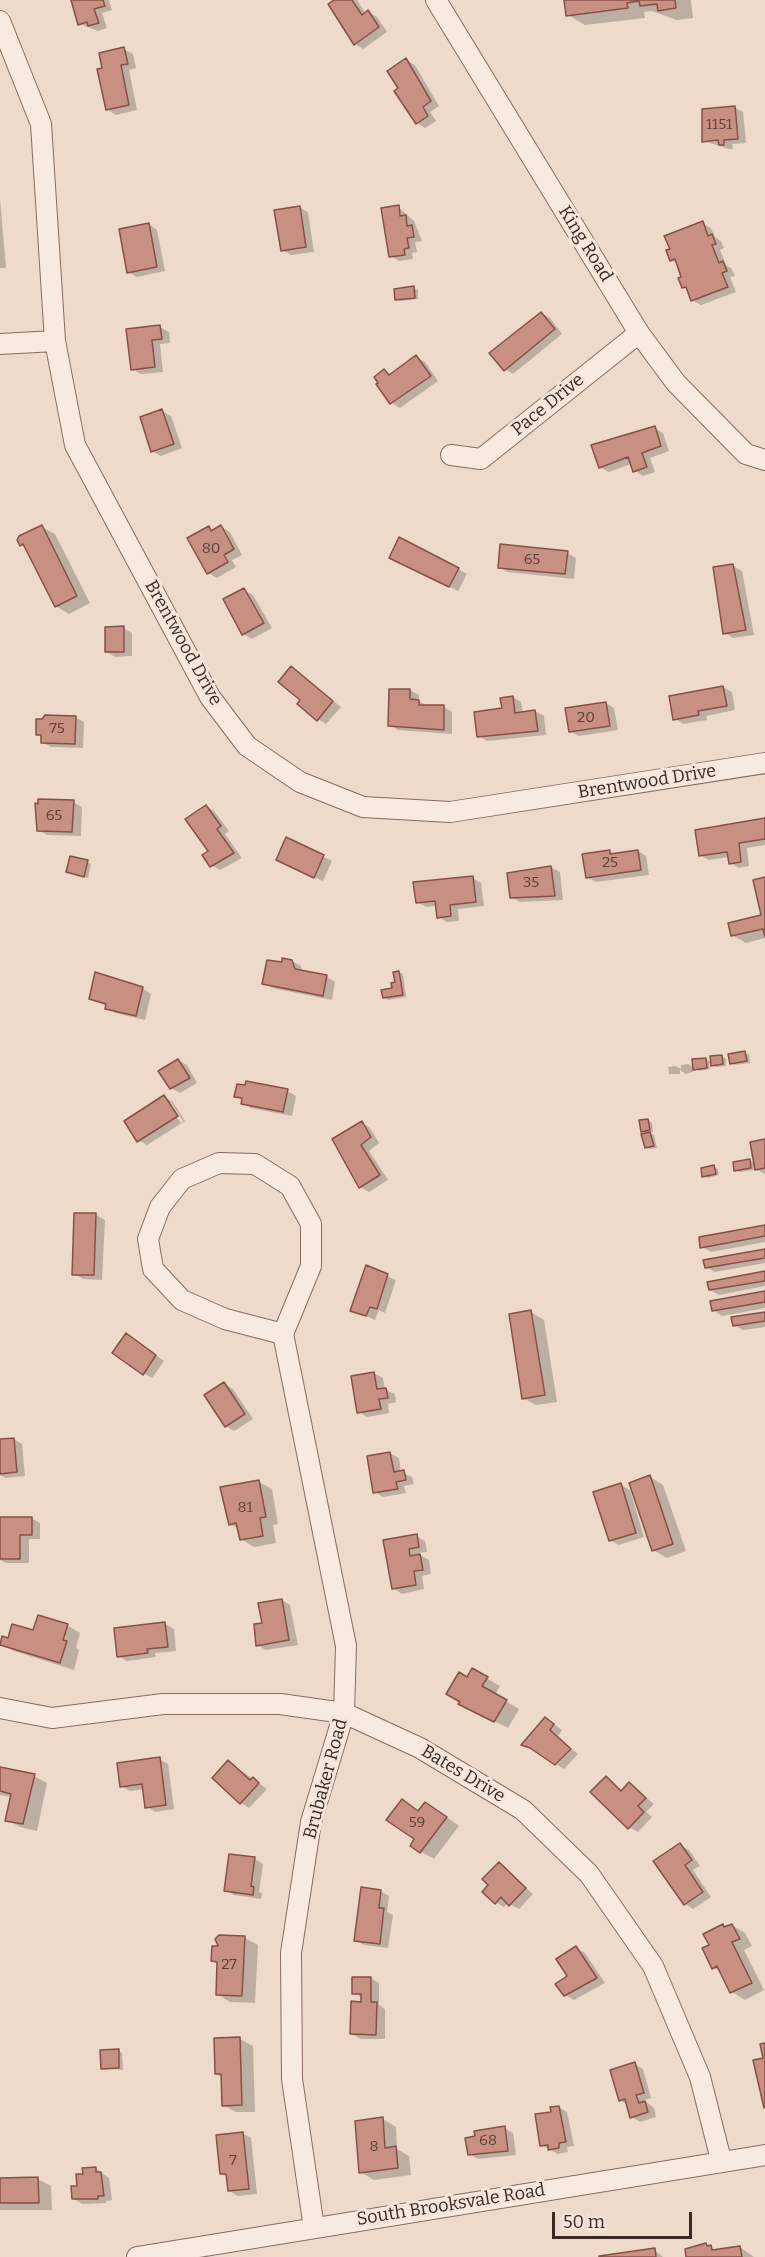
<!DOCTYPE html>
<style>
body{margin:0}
#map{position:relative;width:765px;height:2257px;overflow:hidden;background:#eddacb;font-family:Bitter,serif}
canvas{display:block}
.scale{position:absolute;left:552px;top:2212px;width:140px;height:27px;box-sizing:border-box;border:3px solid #3b2822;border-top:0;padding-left:8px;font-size:18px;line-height:21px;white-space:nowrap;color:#3b2822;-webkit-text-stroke:4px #f4e6da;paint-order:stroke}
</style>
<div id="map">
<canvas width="765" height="2257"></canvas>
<div class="scale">50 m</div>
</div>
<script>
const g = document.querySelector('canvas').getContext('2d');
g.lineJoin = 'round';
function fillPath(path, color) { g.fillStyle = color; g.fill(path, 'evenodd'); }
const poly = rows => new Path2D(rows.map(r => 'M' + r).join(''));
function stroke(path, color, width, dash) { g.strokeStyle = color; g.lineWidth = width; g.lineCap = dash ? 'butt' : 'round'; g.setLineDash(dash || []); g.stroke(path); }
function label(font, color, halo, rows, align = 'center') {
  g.font = font + ' Bitter,serif'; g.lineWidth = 6; g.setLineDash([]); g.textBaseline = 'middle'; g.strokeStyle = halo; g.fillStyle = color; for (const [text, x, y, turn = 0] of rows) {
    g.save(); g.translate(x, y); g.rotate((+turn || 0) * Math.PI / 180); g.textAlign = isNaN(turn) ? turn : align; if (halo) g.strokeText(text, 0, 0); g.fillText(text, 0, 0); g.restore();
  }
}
const shadow = poly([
 [71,0,109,0,112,10,102,13,107,28,98,31,80,24],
 [337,0,357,0,366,14,368,12,377,17,387,32,363,49,355,44],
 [566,0,691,0,693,18,677,20,652,11,644,12,645,18,585,25,568,15],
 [124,49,133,54,136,68,129,70,137,110,116,115,107,109,104,69],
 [406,60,415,65,439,106,430,112,436,121,425,128,417,123,400,89],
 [734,107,743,112,746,143,732,144,733,149,729,149,704,141,702,122],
 [0,199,6,268,0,268],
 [299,207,308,212,314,252,291,255,282,250],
 [398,207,414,221,422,241,415,242,417,252,412,253,413,259,399,261,391,256],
 [702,223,711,228,715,237,721,241,724,248,720,250,726,265,731,268,735,276,730,277,736,292,701,305,692,300,689,290,683,287,683,278,678,264,671,260],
 [149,224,157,230,165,271,137,277,128,272],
 [414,288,418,290,418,299,400,301,397,299],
 [541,313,550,318,562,334,513,374,505,369],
 [160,327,169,332,170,343,160,344,163,372,141,374,132,369],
 [416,357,425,362,438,381,400,408,392,403,378,385,385,371,392,375],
 [162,411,171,416,182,448,161,456,152,451],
 [654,428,663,433,669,451,650,458,655,472,643,476,635,471,631,464,609,472,600,467],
 [42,527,55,534,90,603,69,614,56,606,26,548,21,545],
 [221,527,230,532,242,555,232,560,236,567,217,578,208,573,209,528,214,531],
 [567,553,576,558,574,579,508,572,499,567],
 [399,562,458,569,467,574,458,591],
 [733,566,742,571,754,635,733,638,725,633],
 [244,590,253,595,272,628,252,639,243,634],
 [123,628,132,633,132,656,115,657,107,652],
 [291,668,341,707,326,724,318,719,302,700],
 [723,687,732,692,735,710,706,716,707,720,683,724,675,719],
 [390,690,410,690,419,695,419,701,428,707,444,707,452,712,452,734,398,730,390,725],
 [513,697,521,702,523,713,535,711,544,716,546,735,487,741,479,736],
 [606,703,614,708,618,730,579,736,570,731],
 [75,717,84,722,83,748,51,747,42,742,42,737,37,734],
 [73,802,82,807,81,836,47,835,38,830],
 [206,806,214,811,229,831,225,834,242,858,220,870,211,865],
 [765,820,765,845,747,848,749,866,739,868,730,863,729,857,709,860,700,855],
 [287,839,332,861,323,881,286,865],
 [609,851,615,854,638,851,646,856,649,875,596,882,587,877],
 [87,862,91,864,88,878,67,872],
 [551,867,560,872,563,900,520,902,511,897],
 [473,878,481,883,484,906,458,909,459,921,447,922,438,917,437,906,426,907,417,902],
 [765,879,765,938,746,943,732,935,763,916],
 [292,961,301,966,302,972,327,977,335,982,332,1000,272,988,264,983,283,964],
 [399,972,403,974,406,997,388,1000,384,997,393,990],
 [142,988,151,994,145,1020,115,1013,107,1006,90,999],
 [745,1053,749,1055,750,1063,735,1065,731,1063],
 [722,1056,726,1059,726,1066,716,1067,709,1063,710,1069,699,1071,692,1067,693,1072,686,1074,680,1070,680,1074,669,1074,668,1067,675,1066,681,1069,681,1065,688,1064,694,1068,705,1059,712,1063],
 [178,1060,187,1065,197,1083,180,1093,171,1088],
 [287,1091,296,1096,292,1116,251,1108,236,1096],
 [164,1097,173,1102,185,1121,147,1145,138,1140],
 [167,1102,171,1102,183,1121,181,1123],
 [648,1120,652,1123,653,1132,649,1133,654,1135,657,1148,650,1149,646,1147,648,1134,643,1131],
 [362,1123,370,1128,379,1143,369,1151,388,1180,369,1192,360,1187,334,1140],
 [765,1141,765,1174,754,1168,754,1170,740,1172,736,1170,749,1160,756,1164],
 [714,1167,718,1169,719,1175,708,1178,704,1176],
 [96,1215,105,1220,102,1280,83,1279,74,1274],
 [765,1227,765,1242,711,1252,702,1247],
 [765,1250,765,1263,715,1272,706,1267],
 [367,1267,396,1280,385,1313,379,1310,375,1320,352,1310],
 [765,1273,765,1286,719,1295,710,1290],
 [765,1293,765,1308,722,1316,713,1310],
 [531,1312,544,1320,557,1402,536,1405,523,1398],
 [765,1314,765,1327,743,1330,734,1325],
 [135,1340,164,1361,152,1378,143,1373],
 [374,1373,383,1378,385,1390,395,1394,396,1402,388,1404,389,1413,367,1417,359,1412],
 [224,1384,233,1389,253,1419,234,1431,226,1426],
 [14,1439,22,1444,25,1476,6,1478,0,1475,0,1441],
 [390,1453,399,1458,401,1472,412,1477,414,1484,404,1486,406,1493,383,1497,375,1492],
 [650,1477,663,1485,686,1551,667,1558,653,1550],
 [259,1482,272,1489,278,1524,273,1525,276,1543,254,1547,241,1539,239,1529,230,1524],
 [621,1485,630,1490,644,1537,619,1545,610,1540],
 [0,1518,31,1518,40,1523,40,1539,29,1539,29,1563,6,1563,0,1560],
 [416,1536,425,1541,427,1552,417,1553,429,1560,431,1574,422,1576,424,1589,402,1594,393,1588,385,1541],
 [282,1600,290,1605,298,1645,266,1650,257,1645,264,1624],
 [165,1624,174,1629,176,1651,155,1653,156,1657,127,1661,118,1656],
 [67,1625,80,1633,76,1648,79,1650,74,1670,14,1651,1,1644,34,1632],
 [473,1670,500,1686,495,1695,519,1709,508,1728,474,1711,468,1679],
 [554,1724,562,1730,558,1736,570,1747,555,1763,524,1745],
 [572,1749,578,1754,564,1769,557,1765],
 [159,1759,168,1764,174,1809,155,1812,147,1807,144,1789,130,1791,121,1786],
 [229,1762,267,1789,249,1808,241,1803],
 [0,1768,34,1776,47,1783,37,1831,20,1827,7,1820,12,1797,0,1795],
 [606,1778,623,1791,630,1784,654,1804,646,1812,652,1817,638,1832,629,1827],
 [402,1801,419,1811,438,1811,459,1826,434,1859,421,1852],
 [680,1845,689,1850,700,1866,693,1870,711,1897,693,1909,685,1904],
 [255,1859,263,1864,259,1892,262,1893,261,1899,234,1895,226,1890],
 [499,1864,533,1894,519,1909,508,1903,504,1907,495,1902,491,1885],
 [380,1891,389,1896,387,1912,393,1915,388,1948,364,1945,356,1940],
 [732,1925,745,1933,752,1946,744,1950,764,1990,745,2000,732,1992,722,1972,714,1968,711,1945,723,1926],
 [245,1938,258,1945,255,2003,230,2002,217,1994,219,1964,212,1961,221,1948],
 [576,1948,585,1953,605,1983,574,2000,565,1995],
 [370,1978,379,1983,379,2005,385,2009,385,2039,361,2039,352,2034,363,2003,363,1998,354,1993],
 [240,2039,253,2046,255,2112,236,2112,223,2105,222,2077,216,2073],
 [118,2051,122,2053,123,2070,103,2068],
 [634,2064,643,2069,651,2098,644,2100,654,2108,656,2117,640,2122,632,2117,628,2105,620,2100],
 [559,2107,567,2112,574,2146,567,2147,568,2152,558,2154,541,2145,553,2113],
 [383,2119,396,2127,397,2149,409,2156,411,2175,374,2180,360,2172],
 [504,2128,513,2133,516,2155,478,2159,469,2154],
 [242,2133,251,2138,257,2194,238,2196,229,2191,228,2177,221,2173],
 [95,2168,109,2178,112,2200,106,2201,106,2203,82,2204,73,2198,85,2175],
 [38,2179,51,2186,52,2210,0,2210,0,2180],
 [706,2245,717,2251,740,2247,754,2257,688,2257],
 [654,2250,663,2257,601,2257]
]);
const building = poly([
 [71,0,103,0,105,6,94,9,99,23,88,26,87,22,78,25,71,0],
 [334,0,352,0,362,15,368,10,379,27,354,45,328,4,334,0],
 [564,0,675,0,676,8,658,11,657,4,640,6,639,1,627,3,628,8,566,16,564,0],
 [124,47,128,64,121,65,129,105,106,110,97,69,102,68,99,53,124,47],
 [406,58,431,101,423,107,428,116,416,124,394,91,398,88,387,71,406,58],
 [735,106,738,139,724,140,724,145,719,145,718,140,702,142,702,109,735,106],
 [399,205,400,216,406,215,407,226,412,225,414,237,407,238,409,248,404,249,405,255,389,257,381,208,399,205],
 [300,206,306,247,281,251,274,210,300,206],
 [703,221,708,236,712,234,716,244,712,245,719,263,723,261,727,271,722,273,728,287,691,301,686,287,682,288,678,278,681,277,675,259,670,261,666,250,670,249,664,236,703,221],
 [149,223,157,267,127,273,119,229,149,223],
 [414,286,415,298,395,300,394,289,414,286],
 [541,312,555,329,504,371,489,353,541,312],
 [160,325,162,339,152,340,155,367,131,370,126,329,160,325],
 [416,355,431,376,390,404,376,384,378,383,374,377,384,369,389,375,416,355],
 [162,409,174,444,151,452,140,417,162,409],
 [655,426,661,446,642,453,647,467,633,472,628,457,599,468,591,445,655,426],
 [42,525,77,596,55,607,23,544,20,546,17,540,19,536,42,525],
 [221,525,234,549,224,555,228,562,207,574,187,538,209,526,211,531,221,525],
 [399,537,459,568,449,587,389,558,399,537],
 [500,544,568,551,565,574,498,568,500,544],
 [733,564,746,630,723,634,713,567,733,564],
 [244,588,264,623,242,635,223,599,244,588],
 [124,626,124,652,105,652,105,627,124,626],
 [291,666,333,701,317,721,297,704,300,700,278,682,291,666],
 [723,686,727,706,698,711,699,715,673,720,669,696,723,686],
 [389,689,410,689,410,699,419,700,419,705,444,705,444,730,388,726,389,689],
 [513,696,515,713,535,710,538,731,477,737,474,712,502,708,500,698,513,696],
 [606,702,610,726,569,732,565,708,606,702],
 [45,715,76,716,75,744,41,743,41,735,36,735,36,719,42,719,45,715],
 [38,799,74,800,72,832,37,831,35,803,38,804,38,799],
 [206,805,221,826,217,829,234,853,210,867,202,855,208,851,185,819,206,805],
 [765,818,765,839,739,843,741,862,729,864,727,852,699,856,695,830,765,818],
 [286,837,324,855,314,878,276,860,286,837],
 [610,850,610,854,638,850,641,870,586,878,582,854,610,850],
 [70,856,88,860,84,877,66,872,70,856],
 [551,866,555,896,510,898,507,873,551,866],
 [473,876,476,902,450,905,451,916,437,918,435,901,416,903,413,882,473,876],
 [765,877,765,937,763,929,731,936,728,923,761,915,753,880,765,877],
 [282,958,292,960,295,969,327,975,323,996,262,984,267,960,282,962,282,958],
 [399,971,403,995,383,998,381,990,392,988,391,983,395,982,393,972,399,971],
 [95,972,143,987,136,1016,105,1009,106,1004,89,999,95,972],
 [745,1051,747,1061,730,1064,728,1054,745,1051],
 [722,1055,723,1064,711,1066,710,1056,722,1055],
 [706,1058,707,1068,693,1070,692,1059,706,1058],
 [178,1059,190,1078,170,1089,158,1071,178,1059],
 [246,1081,288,1089,283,1112,241,1104,242,1098,234,1097,237,1084,245,1085,246,1081],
 [164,1095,178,1116,137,1142,124,1121,164,1095],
 [648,1119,650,1130,641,1132,639,1120,648,1119],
 [362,1121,371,1137,361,1145,380,1175,359,1188,332,1139,362,1121],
 [650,1132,654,1146,645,1148,641,1134,650,1132],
 [765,1139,765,1168,755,1170,750,1142,765,1139],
 [750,1159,751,1168,734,1171,733,1162,750,1159],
 [714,1165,716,1174,702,1177,701,1168,714,1165],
 [74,1213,96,1213,94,1275,72,1275,74,1213],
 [765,1225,765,1236,700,1248,699,1237,765,1225],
 [765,1249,765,1258,705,1268,703,1260,765,1249],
 [366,1265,388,1274,377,1309,370,1307,366,1316,350,1311,366,1265],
 [765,1271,765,1281,709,1290,707,1282,765,1271],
 [765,1291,765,1302,712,1311,710,1301,765,1291],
 [531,1310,545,1395,522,1399,509,1314,531,1310],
 [765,1312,765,1321,733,1326,731,1317,765,1312],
 [126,1333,156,1355,143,1375,112,1353,126,1333],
 [374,1372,377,1389,386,1388,388,1398,379,1399,381,1409,357,1413,351,1376,374,1372],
 [224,1382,245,1414,225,1427,204,1395,224,1382],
 [14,1438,17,1472,0,1474,0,1439,14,1438],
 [390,1452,394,1472,404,1470,406,1480,396,1482,398,1489,373,1493,367,1456,390,1452],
 [650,1475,673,1544,652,1551,629,1483,650,1475],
 [259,1480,266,1517,260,1518,263,1536,240,1540,236,1523,229,1525,220,1487,259,1480],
 [621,1483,636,1533,609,1541,593,1492,621,1483],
 [0,1517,32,1517,32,1535,20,1535,20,1559,0,1559,0,1517],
 [417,1534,419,1547,409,1549,410,1556,420,1554,423,1570,414,1571,416,1585,392,1589,383,1540,417,1534],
 [282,1599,289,1640,256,1646,254,1624,262,1623,258,1603,282,1599],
 [38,1615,68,1624,63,1640,67,1641,60,1663,0,1645,2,1636,8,1638,12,1624,33,1630,38,1615],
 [165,1622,168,1647,147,1649,148,1653,117,1657,114,1628,165,1622],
 [472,1668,488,1677,482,1686,507,1700,494,1722,458,1704,460,1702,446,1694,459,1672,467,1677,472,1668],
 [545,1717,554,1724,550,1730,571,1749,555,1765,530,1748,521,1745,545,1717],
 [160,1757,166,1805,145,1808,142,1784,120,1787,117,1763,160,1757],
 [228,1760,250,1780,253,1777,259,1783,240,1804,212,1778,228,1760],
 [0,1767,35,1774,23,1824,5,1821,11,1794,0,1791,0,1767],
 [606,1776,621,1791,629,1782,646,1798,638,1806,644,1812,628,1829,590,1792,606,1776],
 [402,1799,418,1811,425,1802,447,1817,420,1853,410,1846,414,1839,386,1820,402,1799],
 [680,1843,692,1860,685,1865,703,1892,684,1905,653,1861,680,1843],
 [229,1854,255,1857,251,1886,254,1887,253,1895,224,1891,229,1854],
 [499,1862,526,1888,509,1906,501,1897,495,1904,482,1892,488,1885,482,1879,499,1862],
 [361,1887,381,1890,379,1908,384,1908,380,1944,354,1941,361,1887],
 [723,1924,724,1927,732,1924,740,1939,732,1942,752,1983,730,1993,717,1966,712,1969,702,1948,709,1945,703,1934,723,1924],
 [219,1935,245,1936,242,1996,216,1995,217,1962,211,1961,212,1946,218,1946,215,1939,219,1935],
 [576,1946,597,1978,564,1996,555,1984,567,1976,556,1959,576,1946],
 [352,1977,371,1977,371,2002,377,2002,376,2035,350,2034,351,2001,361,2002,361,1994,352,1994,352,1977],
 [240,2037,242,2105,222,2106,221,2074,215,2074,214,2038,240,2037],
 [765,2043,765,2108,764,2108,753,2060,763,2058,760,2044,765,2043],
 [119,2049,119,2068,101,2069,100,2050,119,2049],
 [635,2062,644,2093,636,2095,639,2103,645,2101,648,2112,630,2118,625,2099,619,2101,610,2070,635,2062],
 [559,2106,566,2142,559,2143,559,2148,548,2150,548,2145,540,2146,535,2114,551,2112,550,2107,559,2106],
 [383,2117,385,2148,396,2146,398,2168,359,2173,355,2121,383,2117],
 [505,2126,508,2151,468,2155,465,2138,475,2136,474,2131,505,2126],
 [243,2132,249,2189,228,2191,226,2174,220,2174,216,2135,243,2132],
 [96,2167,96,2172,101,2172,104,2196,98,2196,98,2199,72,2199,71,2186,77,2186,76,2174,83,2174,82,2168,96,2167],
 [38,2177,39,2203,0,2203,0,2178,38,2177],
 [706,2243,707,2246,711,2245,712,2250,740,2246,742,2257,686,2257,685,2249,706,2243],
 [655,2248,656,2257,599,2257,599,2256,655,2248]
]);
const minor = poly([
 [436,0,639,333,676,383,746,454,765,460],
 [0,21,41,124,55,341,75,445,210,697,247,746,300,782,363,807,450,812,765,763],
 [0,344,55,341],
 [451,455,481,459,639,333],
 [219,1163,255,1164,290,1186,311,1224,311,1266,283,1334,225,1319,182,1300,153,1269,148,1239,160,1207,182,1179,219,1163],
 [283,1334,346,1646,344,1713,311,1822,291,1953,292,2079,314,2228],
 [0,1708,52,1718,163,1704,280,1704,344,1713,420,1748,523,1810,589,1874,653,1966,700,2077,721,2160],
 [137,2257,765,2155]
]);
const numberNames = [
 ["1151",719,125],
 ["80",211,549],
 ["65",532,560],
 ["20",586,718],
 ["75",57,729],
 ["65",54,816],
 ["25",610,863],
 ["35",531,883],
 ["81",245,1508],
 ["59",417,1823],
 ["27",229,1965],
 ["68",488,2141],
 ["8",374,2147],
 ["7",233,2161]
];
const streetNames = [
 ["King Road",585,244,58],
 ["Pace Drive",548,405,-39],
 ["Brentwood Drive",183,643,61],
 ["Brentwood Drive",647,782,-9],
 ["Bates Drive",463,1774,31],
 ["Brubaker Road",326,1779,-75],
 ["South Brooksvale Road",451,2205,-9]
];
fillPath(shadow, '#0003');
fillPath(building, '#c88f83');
stroke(building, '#875047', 1.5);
stroke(minor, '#896b60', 22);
stroke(minor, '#f8eade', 20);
label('15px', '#5e423a', null, numberNames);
label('18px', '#3b2822', '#f4e6da', streetNames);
</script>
